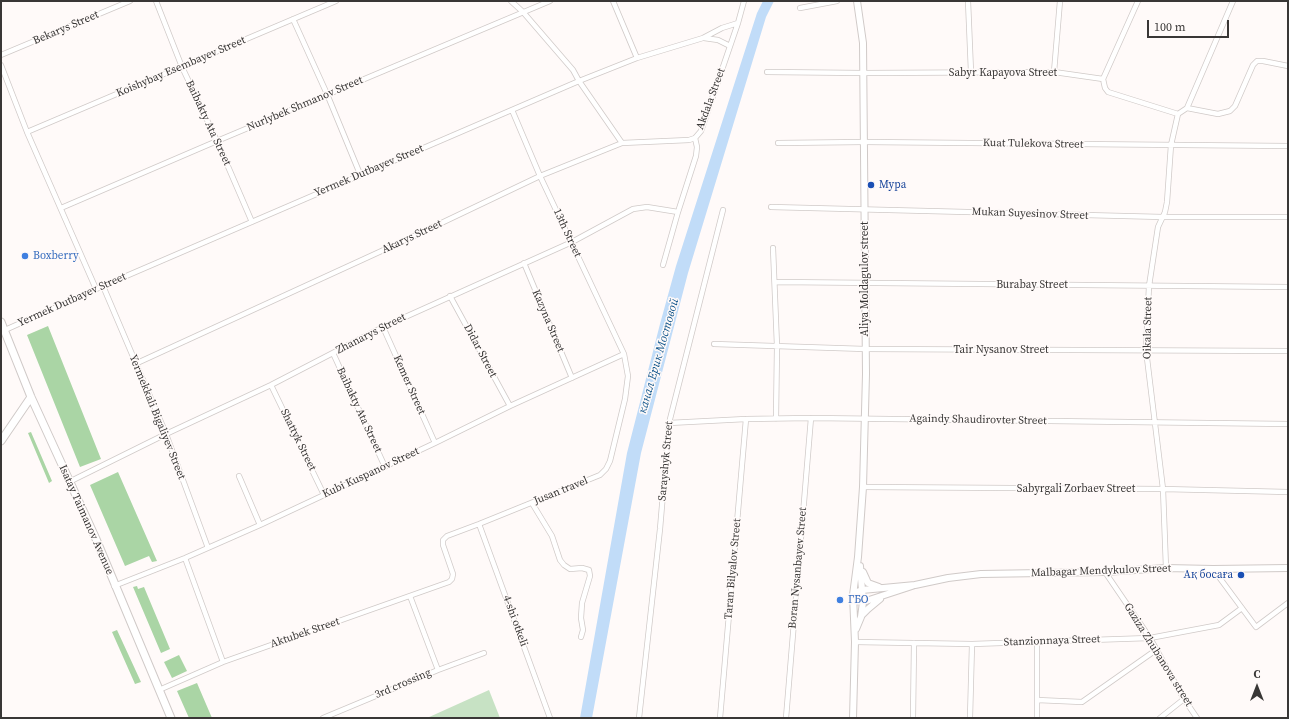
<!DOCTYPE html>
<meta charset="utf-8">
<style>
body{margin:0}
#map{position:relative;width:1289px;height:719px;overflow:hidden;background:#fffaf9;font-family:"Source Serif 4",serif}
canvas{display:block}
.frame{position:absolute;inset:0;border:2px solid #393736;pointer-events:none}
.north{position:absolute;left:1237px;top:667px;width:40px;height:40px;-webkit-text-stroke:3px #fffaf9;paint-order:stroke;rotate:0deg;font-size:11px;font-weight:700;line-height:16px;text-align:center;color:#393736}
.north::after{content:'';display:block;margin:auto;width:14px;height:18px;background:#393736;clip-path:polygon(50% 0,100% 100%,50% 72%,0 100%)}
.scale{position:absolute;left:1147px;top:20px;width:82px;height:18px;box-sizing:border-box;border:2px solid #393736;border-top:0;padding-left:5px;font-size:12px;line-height:14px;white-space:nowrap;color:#393736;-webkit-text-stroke:3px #fffaf9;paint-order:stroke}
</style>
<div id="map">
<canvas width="1289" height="719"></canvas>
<div class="frame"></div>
<div class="north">С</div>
<div class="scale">100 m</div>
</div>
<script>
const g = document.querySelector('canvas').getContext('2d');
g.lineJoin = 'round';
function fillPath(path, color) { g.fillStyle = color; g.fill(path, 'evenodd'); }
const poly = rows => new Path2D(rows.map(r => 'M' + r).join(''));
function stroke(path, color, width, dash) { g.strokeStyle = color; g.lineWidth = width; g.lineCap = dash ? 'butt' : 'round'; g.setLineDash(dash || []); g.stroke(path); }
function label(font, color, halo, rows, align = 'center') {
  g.font = font + ' "Source Serif 4",serif'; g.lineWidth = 3; g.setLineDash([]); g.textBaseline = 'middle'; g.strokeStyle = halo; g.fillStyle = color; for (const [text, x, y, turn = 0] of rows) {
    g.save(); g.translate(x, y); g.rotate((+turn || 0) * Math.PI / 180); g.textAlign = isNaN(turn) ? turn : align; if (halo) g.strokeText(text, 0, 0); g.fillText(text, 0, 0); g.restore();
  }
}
const green = poly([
 [489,690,500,718,427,718]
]);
const forest = poly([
 [48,326,101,459,80,467,27,335],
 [31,432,52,481,49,483,28,433],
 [118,472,157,561,152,562,149,556,125,566,90,485],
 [137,586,138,589,144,587,170,649,161,653,133,587],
 [117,630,141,682,135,684,112,632],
 [179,655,187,671,172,678,164,662],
 [197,683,212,718,189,718,177,691]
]);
const water = poly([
 [763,1,774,1,766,17,688,273,641,453,592,718,580,718,627,453,660,324,676,266,757,13]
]);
const street = poly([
 [156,1,182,67,217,141,252,222],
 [511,1,523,12,573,70,579,81,622,143],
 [613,1,637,58],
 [968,1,971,72],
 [800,8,837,1],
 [293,19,327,94,360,174],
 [704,38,718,40,730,46],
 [1,55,130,1],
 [1,65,27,132,96,289],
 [767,72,863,73,1054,72,1103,79,1105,88,1108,92,1178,114,1187,108,1218,114,1230,111,1235,106,1253,65,1257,61,1263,61,1288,66],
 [1054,72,1060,1],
 [1103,79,1138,1],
 [1187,108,1233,1],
 [27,132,336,1],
 [778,143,864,142,1288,146],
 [771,207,1163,217,1288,217],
 [61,208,217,141,550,1],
 [773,248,777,346,776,419],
 [524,263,572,378],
 [663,265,678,212,696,156,697,147,695,138,701,131,738,23,744,1],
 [776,282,1288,287],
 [103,286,166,434,208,548],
 [450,296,510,406],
 [383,327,435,443],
 [5,330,103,286,579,81,637,58,703,38,722,28,738,23],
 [714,344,865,349,1288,351],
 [333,353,385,467],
 [135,364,412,237,540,176,622,143,689,140,695,138],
 [271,385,324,495],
 [669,423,746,419,811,418,1288,424],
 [239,476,260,525],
 [69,482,166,434,271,385,383,327,572,242,633,209,647,207,678,212],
 [863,487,1163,489,1288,492],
 [532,503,552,536,560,560,564,565,570,569,582,568,589,570,590,576,582,603,581,618,583,630,581,637],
 [479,524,550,718],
 [185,558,223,662],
 [1166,568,1163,489,1146,350,1149,286,1158,227,1165,212,1167,202,1171,145,1178,114],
 [1213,569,1256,627,1288,603],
 [1105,572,1150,638,1184,699,1197,718],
 [114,586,185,558,260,525,435,443,510,406,624,354],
 [410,596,438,670],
 [1037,641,1037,718],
 [855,642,972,644,1150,638,1219,625,1242,608],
 [159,690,223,662,449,582,452,579,453,574,443,545,443,540,447,536,479,524,600,475,606,469,610,461,625,399,628,376,624,354,540,176,512,110],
 [1037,700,1082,702,1156,650],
 [323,718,438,670,484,653],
 [639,718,660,529,669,423,723,210],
 [720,718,746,419],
 [786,718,811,418],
 [913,718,914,643],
 [970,718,972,644],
 [1160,718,1184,699]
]);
const secondary = poly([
 [863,572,868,583,879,587],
 [915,585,862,590,857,592,853,595,857,601,863,602,915,585,948,578,981,574,1105,572,1166,568,1213,569,1288,568],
 [862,615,868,609,880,599],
 [856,629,861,617,863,602,860,566],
 [853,718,855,642,853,595,858,557,863,487,866,374,863,43,857,1]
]);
const primary = poly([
 [1,322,31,397,96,539,171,718],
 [1,441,31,397]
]);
const markers = [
 [871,185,4,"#1a4fb4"],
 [25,256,4,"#3f7fe0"],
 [1241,575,4,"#1a4fb4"],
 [840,600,4,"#3f7fe0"]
];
const streetNames = [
 ["Bekarys Street",66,28,-23],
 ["Koishybay Esembayev Street",181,67,-23],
 ["Sabyr Kapayova Street",1003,73],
 ["Akdala Street",711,99,-70],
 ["Nurlybek Shmanov Street",305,104,-23],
 ["Baibakty Ata Street",208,123,65],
 ["Kuat Tulekova Street",1033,144,1],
 ["Yermek Dutbayev Street",369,171,-23],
 ["Mukan Suyesinov Street",1030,214,2],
 ["13th Street",567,233,65],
 ["Akarys Street",412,237,-25],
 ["Aliya Moldagulov street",865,279,-90],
 ["Burabay Street",1032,285],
 ["Yermek Dutbayev Street",72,300,-24],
 ["Kazyna Street",548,321,67],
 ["Oikala Street",1148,328,-89],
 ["Zhanarys Street",371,334,-27],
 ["Tair Nysanov Street",1001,350],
 ["Didar Street",480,351,62],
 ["Kemer Street",409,385,66],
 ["Baibakty Ata Street",359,410,65],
 ["Yermekkali Bigaliyev Street",157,417,68],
 ["Againdy Shaudirovter Street",978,420,1],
 ["Shattyk Street",298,440,64],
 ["Sarayshyk Street",666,461,-85],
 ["Kubi Kuspanov Street",371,473,-25],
 ["Sabyrgali Zorbaev Street",1076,489],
 ["Jusan travel",561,491,-22],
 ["Isatay Taimanov Avenue",86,520,66],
 ["Boran Nysanbayev Street",798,568,-85],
 ["Taran Bilyalov Street",733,569,-85],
 ["Malbagar Mendykulov Street",1101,571,-2],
 ["4-shi otkeli",515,621,70],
 ["Aktubek Street",305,633,-19],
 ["Stanzionnaya Street",1052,641,-2],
 ["Gaziza Zhubanova street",1158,655,58],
 ["3rd crossing",403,684,-23]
];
const transitNames = [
 ["Мура",879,185],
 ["Ақ босаға",1233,575,"right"]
];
const shopNames = [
 ["Boxberry",33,256],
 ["ГБО",848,600]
];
const waterNames = [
 ["канал Ерик Мостовой",659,356,-74]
];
fillPath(green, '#c7e2c4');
fillPath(forest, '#aad5a5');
fillPath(water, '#c1dcf8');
stroke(street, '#d0cac8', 6);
stroke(secondary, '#d0cac8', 8);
stroke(primary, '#d0cac8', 9);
stroke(street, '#fff', 4.5);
stroke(secondary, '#fff', 6);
stroke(primary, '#fff', 7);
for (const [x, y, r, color] of markers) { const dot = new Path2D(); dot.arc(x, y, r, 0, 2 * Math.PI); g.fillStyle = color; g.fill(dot); stroke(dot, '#fffaf9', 1.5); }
label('11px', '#393736', '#fffaf9', streetNames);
label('11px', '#164399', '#fffaf9', transitNames, 'left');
label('11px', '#366cbe', '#fffaf9', shopNames, 'left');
label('italic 12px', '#12568c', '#fffaf9', waterNames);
</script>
